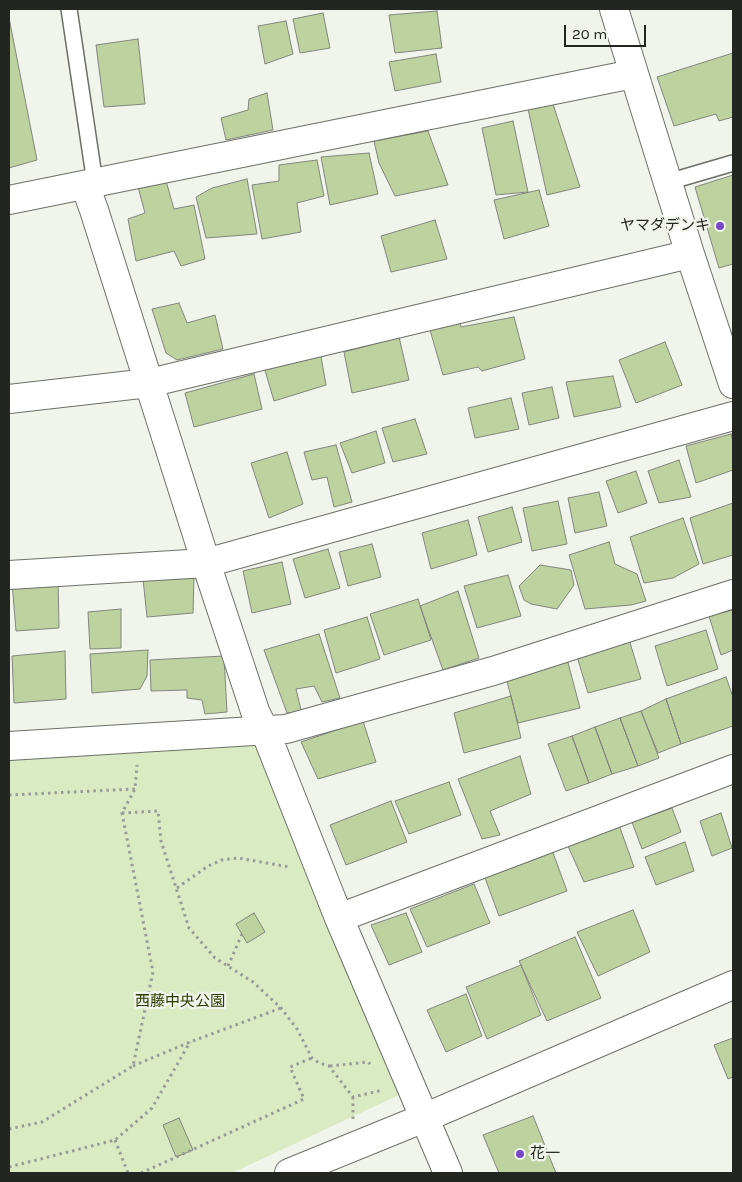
<!DOCTYPE html>
<meta charset="utf-8">
<style>
body{margin:0}
#map{position:relative;width:742px;height:1182px;overflow:hidden;background:#f0f4ea;font-family:Karla,sans-serif}
canvas{display:block}
.frame{position:absolute;inset:0;border:10px solid #232521;pointer-events:none}
.scale{position:absolute;left:564px;top:25px;width:82px;height:22px;box-sizing:border-box;border:2px solid #232521;border-top:0;padding-left:6px;font-size:15px;line-height:18px;white-space:nowrap;color:#232521;-webkit-text-stroke:4px #f0f4ea;paint-order:stroke}
</style>
<div id="map">
<canvas width="742" height="1182"></canvas>
<div class="frame"></div>
<div class="scale">20 m</div>
</div>
<script>
const g = document.querySelector('canvas').getContext('2d');
g.lineJoin = 'round';
function fillPath(path, color) { g.fillStyle = color; g.fill(path, 'evenodd'); }
const poly = rows => new Path2D(rows.map(r => 'M' + r).join(''));
function stroke(path, color, width, dash) { g.strokeStyle = color; g.lineWidth = width; g.lineCap = dash ? 'butt' : 'round'; g.setLineDash(dash || []); g.stroke(path); }
function label(font, color, halo, rows, align = 'center') {
  g.font = font + ' Karla,"Noto Sans JP",sans-serif'; g.lineWidth = 4.5; g.setLineDash([]); g.textBaseline = 'middle'; g.strokeStyle = halo; g.fillStyle = color; for (const [text, x, y, turn = 0] of rows) {
    g.save(); g.translate(x, y); g.rotate((+turn || 0) * Math.PI / 180); g.textAlign = isNaN(turn) ? turn : align; if (halo) g.strokeText(text, 0, 0); g.fillText(text, 0, 0); g.restore();
  }
}
const green = poly([
 [262,736,401,1094,232,1173,9,1173,9,755]
]);
const building = poly([
 [437,11,442,48,395,53,389,15,437,11],
 [323,13,330,48,300,53,293,19,323,13],
 [9,18,37,160,9,168,9,18],
 [286,21,293,54,265,64,258,26,286,21],
 [138,39,145,104,104,107,96,45,138,39],
 [733,53,733,117,719,121,716,114,674,126,657,77,733,53],
 [436,54,441,82,395,91,389,62,436,54],
 [267,93,273,130,226,140,221,118,248,110,249,99,267,93],
 [553,104,580,187,547,195,528,109,553,104],
 [513,121,528,192,496,195,482,128,513,121],
 [428,131,448,185,395,196,379,163,374,141,428,131],
 [369,153,378,194,330,205,321,157,369,153],
 [317,160,324,196,297,203,301,232,262,239,252,185,279,181,279,165,317,160],
 [733,175,733,264,719,268,695,187,733,175],
 [247,179,257,234,206,238,196,197,212,188,247,179],
 [166,181,174,209,194,205,205,259,181,266,174,251,136,261,128,219,145,213,138,187,166,181],
 [539,190,549,226,504,239,494,200,539,190],
 [435,220,447,259,391,272,381,236,435,220],
 [179,303,187,323,215,315,223,349,177,360,166,353,152,309,179,303],
 [514,317,525,359,482,371,478,367,443,375,430,330,460,323,461,327,514,317],
 [399,337,409,380,352,393,344,352,399,337],
 [665,342,682,385,636,403,619,360,665,342],
 [320,351,326,385,274,401,264,367,320,351],
 [254,374,262,409,194,427,185,393,254,374],
 [613,376,621,407,574,417,566,382,613,376],
 [552,387,559,418,529,425,522,393,552,387],
 [511,398,519,429,475,438,468,408,511,398],
 [415,419,427,454,393,462,382,428,415,419],
 [376,431,385,463,352,473,340,443,376,431],
 [731,434,733,441,733,470,696,483,686,446,731,434],
 [336,445,352,502,334,507,327,477,312,480,304,452,336,445],
 [287,452,303,504,269,518,251,463,287,452],
 [679,460,691,497,659,503,648,471,679,460],
 [636,471,647,503,618,513,606,481,636,471],
 [599,492,607,526,575,533,568,498,599,492],
 [558,501,567,544,532,551,523,508,558,501],
 [733,503,733,555,703,564,690,518,733,503],
 [512,507,522,542,488,552,478,517,512,507],
 [683,518,699,564,673,578,644,583,630,537,683,518],
 [468,520,477,555,431,569,422,533,468,520],
 [609,542,615,564,637,574,646,601,631,605,585,609,569,555,609,542],
 [372,544,381,577,348,586,339,552,372,544],
 [328,549,340,588,305,598,293,559,328,549],
 [282,562,291,604,252,613,243,571,282,562],
 [540,565,571,570,574,585,557,609,531,604,524,600,519,586,540,565],
 [194,575,193,613,147,617,143,579,194,575],
 [508,575,521,616,477,628,464,586,508,575],
 [58,579,59,628,16,631,12,582,58,579],
 [458,591,479,658,443,670,420,606,458,591],
 [418,599,431,640,384,655,370,614,418,599],
 [121,609,121,648,90,649,88,612,121,609],
 [733,610,733,650,721,655,709,616,733,610],
 [367,617,380,659,336,673,324,630,367,617],
 [706,630,718,669,667,686,655,646,706,630],
 [319,634,340,698,322,702,314,686,296,689,302,714,287,713,264,650,319,634],
 [628,636,641,679,588,693,575,650,628,636],
 [148,650,147,676,140,689,92,693,90,654,148,650],
 [65,651,66,699,14,703,12,656,65,651],
 [566,655,580,708,518,723,505,674,566,655],
 [224,656,227,712,205,714,202,700,187,698,187,690,151,691,150,660,224,656],
 [726,677,733,697,733,726,681,744,666,699,726,677],
 [511,696,521,738,464,753,454,713,511,696],
 [666,699,681,744,658,753,641,711,666,699],
 [641,711,659,758,638,766,620,718,641,711],
 [620,718,638,766,612,774,595,727,620,718],
 [363,721,376,762,318,779,301,742,363,721],
 [595,727,612,774,589,783,572,736,595,727],
 [572,736,589,783,566,791,548,744,572,736],
 [520,756,531,794,490,811,500,835,482,839,458,779,520,756],
 [449,782,461,815,409,834,395,801,449,782],
 [391,801,407,842,346,865,330,825,391,801],
 [672,808,681,832,642,849,632,822,672,808],
 [721,813,732,848,712,856,700,821,721,813],
 [619,825,634,867,584,882,568,846,619,825],
 [685,842,694,871,656,885,645,857,685,842],
 [552,850,567,891,499,916,484,875,552,850],
 [474,884,490,923,427,947,410,909,474,884],
 [633,910,650,952,598,976,577,932,633,910],
 [254,913,265,932,247,943,236,924,254,913],
 [406,913,422,952,389,965,371,925,406,913],
 [575,937,601,998,547,1021,519,961,575,937],
 [521,965,541,1015,487,1039,466,987,521,965],
 [466,994,482,1036,446,1052,427,1010,466,994],
 [733,1038,733,1077,728,1079,714,1045,733,1038],
 [533,1116,556,1173,499,1173,483,1135,533,1116],
 [179,1118,193,1150,176,1157,163,1125,179,1118]
]);
const path = poly([
 [9,795,135,789],
 [122,813,158,811,161,841,189,928,215,958,253,982,281,1008,297,1029,312,1058,319,1063,329,1066,353,1097,383,1090],
 [177,888,208,866,222,860,238,858,290,867],
 [228,966,242,934],
 [133,1066,190,1042,281,1008],
 [330,1066,368,1062,370,1064],
 [353,1119,353,1097],
 [9,1129,42,1122,133,1066,153,972,122,813,135,789,137,765],
 [115,1140,128,1173],
 [9,1167,115,1140,152,1108,190,1042],
 [141,1173,304,1099,290,1067,312,1058]
]);
const lane = poly([
 [69,9,95,183],
 [668,182,733,163]
]);
const street = poly([
 [614,9,690,254,733,384],
 [85,185,94,210,206,563,255,711,269,741,339,918,448,1173],
 [9,200,633,74],
 [9,399,149,383,690,254],
 [9,575,206,563,733,416],
 [9,746,286,729,493,671,733,594],
 [339,918,733,769]
]);
const secondary = poly([
 [289,1173,424,1118,733,985]
]);
const markers = [
 [720,226,5,"#764bc4"],
 [520,1154,5,"#764bc4"]
];
const poiNames = [
 ["ヤマダデンキ",710,226],
 ["花一",530,1154,"left"]
];
const parkNames = [
 ["西藤中央公園",180,1002]
];
fillPath(green, '#daeac3');
fillPath(building, '#bed29f');
stroke(building, '#82857d', 1);
stroke(lane, '#6d7068', 18);
stroke(street, '#6d7068', 30);
stroke(secondary, '#6d7068', 30);
stroke(path, '#999c95', 3, [2.5, 4]);
stroke(lane, '#fff', 15);
stroke(street, '#fff', 28);
stroke(secondary, '#fff', 28);
for (const [x, y, r, color] of markers) { const dot = new Path2D(); dot.arc(x, y, r, 0, 2 * Math.PI); g.fillStyle = color; g.fill(dot); stroke(dot, '#f0f4ea', 2); }
label('15px', '#232521', '#f0f4ea', poiNames, 'right');
label('15px', '#2b3c03', '#f0f4ea', parkNames);
</script>
